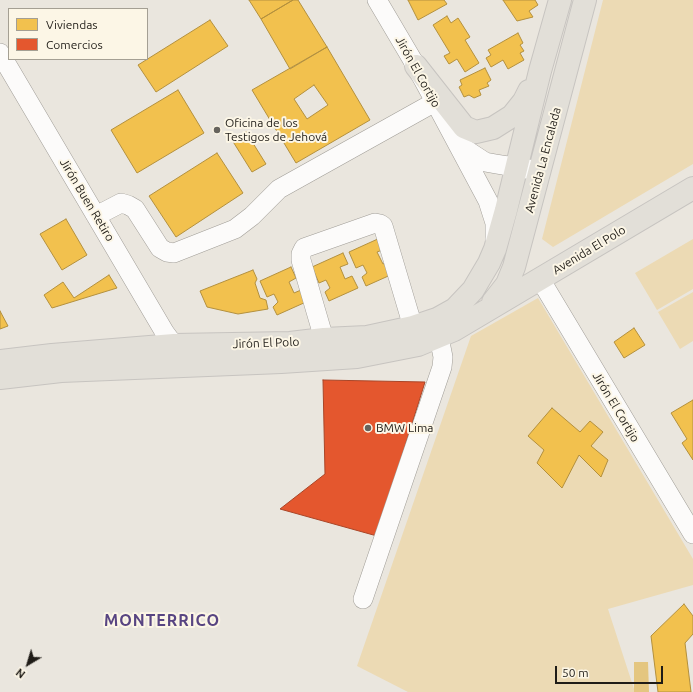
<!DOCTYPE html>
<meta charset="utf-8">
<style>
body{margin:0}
#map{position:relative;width:693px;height:692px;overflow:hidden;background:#eae6de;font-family:Ubuntu,sans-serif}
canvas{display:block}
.legend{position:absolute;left:8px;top:8px;width:140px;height:52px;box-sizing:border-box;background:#fcf6e6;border:1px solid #a49f93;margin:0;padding:5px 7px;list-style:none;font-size:12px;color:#1f1c17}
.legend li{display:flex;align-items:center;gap:8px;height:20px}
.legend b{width:20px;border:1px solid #a49f93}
.north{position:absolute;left:8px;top:644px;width:40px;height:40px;-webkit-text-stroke:3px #fcf6e6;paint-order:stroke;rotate:218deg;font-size:11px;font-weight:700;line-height:16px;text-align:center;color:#1f1c17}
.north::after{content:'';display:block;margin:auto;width:14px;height:18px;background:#1f1c17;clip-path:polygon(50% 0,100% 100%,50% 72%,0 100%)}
.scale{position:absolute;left:555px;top:666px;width:108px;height:18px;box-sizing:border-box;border:2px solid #1f1c17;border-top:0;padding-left:5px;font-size:12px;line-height:14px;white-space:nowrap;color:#1f1c17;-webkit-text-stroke:3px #fcf6e6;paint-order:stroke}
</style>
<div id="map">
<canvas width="693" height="692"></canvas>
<ul class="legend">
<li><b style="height:11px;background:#f2c14e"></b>Viviendas</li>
<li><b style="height:11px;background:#e4572e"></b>Comercios</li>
</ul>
<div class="north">N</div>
<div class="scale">50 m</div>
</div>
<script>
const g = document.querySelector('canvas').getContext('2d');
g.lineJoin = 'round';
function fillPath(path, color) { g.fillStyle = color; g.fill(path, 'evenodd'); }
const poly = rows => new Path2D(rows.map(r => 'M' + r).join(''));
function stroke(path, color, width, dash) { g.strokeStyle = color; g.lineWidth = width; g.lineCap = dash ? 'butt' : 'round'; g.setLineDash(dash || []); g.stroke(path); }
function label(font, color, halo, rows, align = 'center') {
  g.font = font + ' Ubuntu,sans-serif'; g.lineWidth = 4; g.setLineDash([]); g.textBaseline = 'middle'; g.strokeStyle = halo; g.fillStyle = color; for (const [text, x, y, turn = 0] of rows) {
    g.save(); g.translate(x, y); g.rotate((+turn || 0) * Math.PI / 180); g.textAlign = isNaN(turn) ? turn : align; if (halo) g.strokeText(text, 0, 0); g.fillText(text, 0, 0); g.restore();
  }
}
const green = poly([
 [603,0,693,0,693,164,553,247,542,239],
 [693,239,693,289,657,310,635,273],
 [693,292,693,341,680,349,658,312],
 [538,298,693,559,693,585,608,609,635,692,408,692,357,666,471,336]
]);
const water = poly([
 [634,662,648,662,649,692,634,692]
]);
const homes = poly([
 [249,0,293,0,261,19,249,0],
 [293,0,298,0,327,47,290,69,261,19,293,0],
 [408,0,444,0,447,4,418,20,408,0],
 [503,0,535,0,538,5,529,11,533,17,517,21,503,0],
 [447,16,451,23,458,18,470,37,465,40,479,63,465,72,457,59,449,64,444,56,450,53,433,25,447,16],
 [210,20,228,46,156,92,138,65,210,20],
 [518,33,523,43,520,45,524,51,520,53,524,60,508,69,503,60,491,67,486,58,491,55,488,50,518,33],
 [327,47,370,120,296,163,252,90,327,47],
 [314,85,328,105,307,119,294,99,314,85],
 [485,68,491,80,487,83,489,86,479,90,481,95,474,98,469,95,464,97,459,87,462,85,460,80,485,68],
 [178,90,204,133,137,173,111,130,178,90],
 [246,132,266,164,252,172,232,140,246,132],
 [217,153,243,193,176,237,149,196,217,153],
 [66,219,87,255,62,270,40,234,66,219],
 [380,238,385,249,377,252,383,264,389,261,395,273,366,286,362,277,367,273,363,265,356,268,349,252,380,238],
 [343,253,348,264,340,267,345,279,352,276,358,288,329,301,325,292,330,288,326,280,319,283,312,267,343,253],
 [291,267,296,278,289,282,294,293,301,290,306,302,277,315,273,307,278,302,274,294,267,297,260,281,291,267],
 [253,270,257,279,255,283,260,298,266,300,268,309,238,314,207,307,200,291,253,270],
 [109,275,117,288,52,308,44,295,63,282,74,298,109,275],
 [0,311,8,326,0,329,0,311],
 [634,328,645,345,624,358,614,342,634,328],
 [693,400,693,460,682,443,687,439,671,413,693,400],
 [552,408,580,432,590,421,603,432,591,446,608,460,601,477,579,455,562,488,537,463,544,450,528,436,552,408],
 [684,604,693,616,693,634,685,643,691,692,658,692,651,636,684,604]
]);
const shops = poly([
 [323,380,425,382,377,536,280,509,325,474,323,380]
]);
const minor = poly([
 [377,0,416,66,488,201,495,223,495,239],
 [0,53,165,333,174,345],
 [459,145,485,162,496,164,540,171],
 [96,216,121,203,128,205,135,209,160,248,167,252,174,253,235,229,252,216,279,189,435,102],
 [540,279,693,534],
 [324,339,301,260,301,254,304,248,375,223,380,224,383,226,413,327],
 [363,599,442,367,443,357,439,337]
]);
const major = poly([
 [416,66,464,127,476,132,493,128,512,116,524,101,529,91],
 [493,302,507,284,514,267,585,0],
 [0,361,52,355,174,345,290,343,324,339,367,337,413,327,437,319,455,309,473,290,489,263,495,249,506,210,540,71,560,0],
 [0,378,61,371,281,362,357,357,418,345,454,330,693,188]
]);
const markers = [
 [217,130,4,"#66635d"],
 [368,428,4,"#66635d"]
];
const streetNames = [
 ["Jirón El Cortijo",418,72,61],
 ["Avenida La Encalada",543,160,-75],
 ["Jirón Buen Retiro",87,200,59],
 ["Avenida El Polo",589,250,-31],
 ["Jirón El Polo",266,343,-2],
 ["Jirón El Cortijo",616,407,59]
];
const poiNames = [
 ["Oficina de los",225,123],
 ["Testigos de Jehová",225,137],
 ["BMW Lima",376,428]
];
const districtNames = [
 ["MONTERRICO",162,621]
];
fillPath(green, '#ecdab4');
fillPath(water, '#e4c680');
fillPath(homes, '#f2c14e');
stroke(homes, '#b3903e', 1);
fillPath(shops, '#e4572e');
stroke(shops, '#a94527', 1);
stroke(minor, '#a09d97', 20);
stroke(major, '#c7c4c0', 24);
stroke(minor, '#fcfbfa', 19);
stroke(major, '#e2dfd8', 22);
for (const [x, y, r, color] of markers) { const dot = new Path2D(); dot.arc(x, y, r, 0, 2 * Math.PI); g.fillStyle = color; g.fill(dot); stroke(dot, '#fcf6e6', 1.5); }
label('12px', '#1f1c17', '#fcf6e6', streetNames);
label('12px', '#1f1c17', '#fcf6e6', poiNames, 'left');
g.letterSpacing = '1px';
label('bold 16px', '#584582', '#fcf6e6', districtNames);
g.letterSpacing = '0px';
</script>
